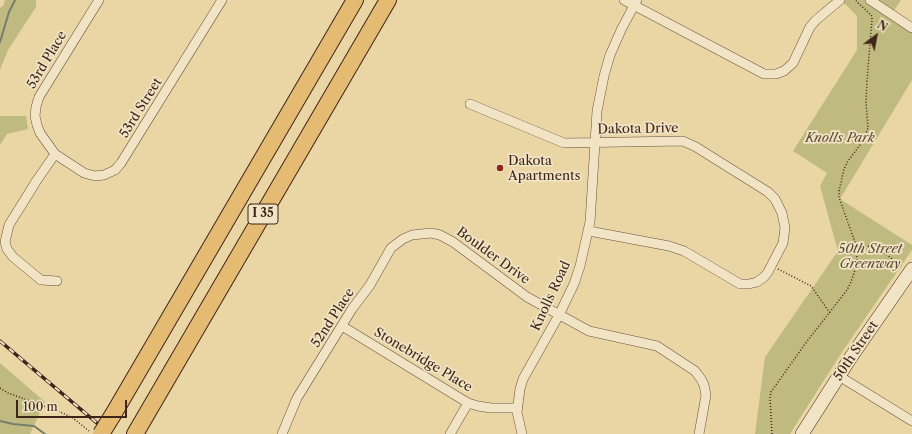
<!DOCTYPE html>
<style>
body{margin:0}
#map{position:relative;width:912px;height:434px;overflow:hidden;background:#ead5a4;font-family:"Libre Caslon Text",serif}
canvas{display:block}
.north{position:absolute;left:856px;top:16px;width:40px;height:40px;-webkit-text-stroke:3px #f1e4c4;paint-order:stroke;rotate:32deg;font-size:11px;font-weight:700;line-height:16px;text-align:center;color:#3e251b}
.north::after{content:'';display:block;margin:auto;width:14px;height:18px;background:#3e251b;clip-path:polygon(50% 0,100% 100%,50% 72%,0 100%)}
.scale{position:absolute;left:16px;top:400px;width:111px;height:18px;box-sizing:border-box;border:2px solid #3e251b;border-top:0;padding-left:5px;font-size:12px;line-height:14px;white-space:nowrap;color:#3e251b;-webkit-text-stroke:3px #f1e4c4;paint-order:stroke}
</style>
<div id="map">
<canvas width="912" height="434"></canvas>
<div class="north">N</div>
<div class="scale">100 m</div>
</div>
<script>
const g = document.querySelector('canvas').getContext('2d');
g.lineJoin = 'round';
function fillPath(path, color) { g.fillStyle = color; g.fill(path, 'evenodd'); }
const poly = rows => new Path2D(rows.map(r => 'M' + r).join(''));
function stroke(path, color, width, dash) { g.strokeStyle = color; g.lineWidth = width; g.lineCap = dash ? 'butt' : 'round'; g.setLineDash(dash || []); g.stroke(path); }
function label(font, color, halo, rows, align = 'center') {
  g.font = font + ' "Libre Caslon Text",serif'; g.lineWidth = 3.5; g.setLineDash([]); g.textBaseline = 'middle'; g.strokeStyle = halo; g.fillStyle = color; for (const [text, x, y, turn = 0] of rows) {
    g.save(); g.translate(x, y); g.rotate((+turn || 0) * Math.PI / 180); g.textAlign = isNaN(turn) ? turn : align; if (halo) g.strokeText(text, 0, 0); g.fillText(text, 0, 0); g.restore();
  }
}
const green = poly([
 [5,0,36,0,36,7,8,50,0,70,0,8,3,6],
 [841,0,901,0,891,15,912,28,912,80,840,199,912,245,912,250,840,355,790,434,755,434,765,357,838,251,820,186,827,173,793,151,857,50,857,16],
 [0,116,26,116,28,129,7,134,0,145],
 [0,363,45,402,30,434,0,434]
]);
const stream = poly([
 [0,42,9,12,15,0],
 [0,421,13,424,34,426,45,434]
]);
const path = poly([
 [856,245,877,247,901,266],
 [778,269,811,286,830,313],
 [0,388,8,393,60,412,73,418,89,431],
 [772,434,770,398,771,392,805,344,847,290,851,282,856,267,857,255,856,245,842,206,839,197,839,191,844,169,848,161,863,141,868,128,866,102,867,81,872,19,872,16,855,0]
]);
const minor = poly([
 [99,0,39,97,36,107,35,116,37,125,40,133,55,154,84,173,95,176,104,175,115,170,121,163,222,0],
 [624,0,764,74,776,74,784,71,793,63,810,27,816,20,840,0],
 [870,0,912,28],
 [470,104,564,143,683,141,696,147,768,192,775,199,782,213,785,228,783,243,768,272,764,277,757,282,749,284,740,284,684,251,669,246,589,231],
 [55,154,37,180,9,225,5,242,7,249,13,257,41,280,57,281],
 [342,326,468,403,478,406,491,408,517,408],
 [839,376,912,421],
 [282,434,297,398,352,309,370,285,391,248,403,239,412,235,431,233,440,235,453,242,527,297,589,331,657,346,695,371,701,379,704,385,706,395,699,434],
 [450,434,468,403],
 [522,434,517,412,520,389,523,379,559,315,574,284,580,266,590,222,597,111,604,76,610,55,622,28,637,0]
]);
const secondary = poly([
 [802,434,851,357,912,269]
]);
const motorway = poly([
 [114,413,355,0],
 [135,434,388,0]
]);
const rail = poly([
 [0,341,110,434]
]);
const motorwayBridge = poly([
 [101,434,114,413]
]);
const markers = [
 [500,168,4,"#8f2418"]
];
const shields = [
 [263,214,30]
];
const shieldNames = [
 ["I 35",263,214]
];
const streetNames = [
 ["53rd Place",47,60,-59],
 ["53rd Street",141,108,-58],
 ["Dakota Drive",638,129,-1],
 ["Boulder Drive",493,256,36],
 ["Knolls Road",551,296,-65],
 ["52nd Place",333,318,-57],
 ["50th Street",856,351,-56],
 ["Stonebridge Place",423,360,31]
];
const parkNames = [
 ["Knolls Park",840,138],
 ["50th Street",870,249],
 ["Greenway",870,264]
];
const poiNames = [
 ["Dakota",508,161],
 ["Apartments",508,176]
];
fillPath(green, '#bfbb80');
stroke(stream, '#757e6b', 2);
stroke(minor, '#69513d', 10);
stroke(secondary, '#3e251b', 14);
stroke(motorway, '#3e251b', 18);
stroke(path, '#3e251b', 1.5, [1, 2]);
stroke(minor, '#f1e4c4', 9);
stroke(secondary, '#f1e4c4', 13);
stroke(motorway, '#e5ba72', 16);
stroke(rail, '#3e251b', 3.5);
stroke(rail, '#f1e4c4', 2, [6]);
stroke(motorwayBridge, '#3e251b', 18, []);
stroke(motorwayBridge, '#e5ba72', 16);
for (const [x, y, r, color] of markers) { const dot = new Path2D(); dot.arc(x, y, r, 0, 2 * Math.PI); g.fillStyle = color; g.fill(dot); stroke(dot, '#f1e4c4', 1.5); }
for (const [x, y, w] of shields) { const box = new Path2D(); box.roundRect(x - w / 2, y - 10, w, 20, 3); g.fillStyle = '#f1e4c4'; g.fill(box); stroke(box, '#3e251b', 1); }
label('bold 12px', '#3e251b', null, shieldNames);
label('13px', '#3e251b', '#f1e4c4', streetNames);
label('italic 13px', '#5e4a34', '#f1e4c4', parkNames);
label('13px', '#3e251b', '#f1e4c4', poiNames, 'left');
</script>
